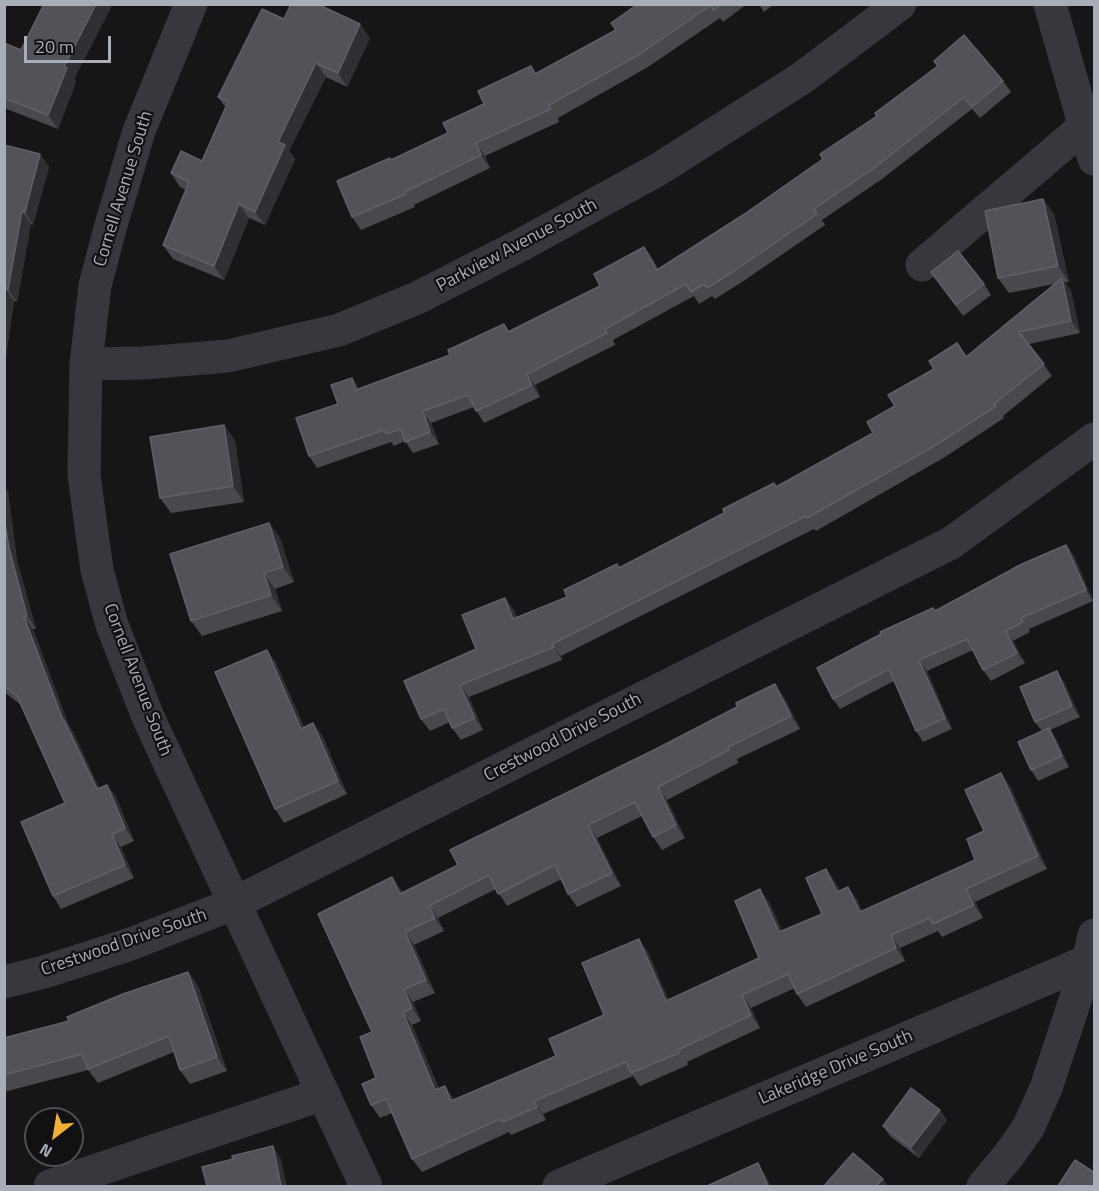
<!DOCTYPE html>
<style>
body{margin:0}
#map{position:relative;width:1099px;height:1191px;overflow:hidden;background:#161618;font-family:"Titillium Web",sans-serif}
canvas{display:block}
.frame{position:absolute;inset:0;border:6px solid #a8adb8;pointer-events:none}
.north{position:absolute;left:24px;top:1107px;width:60px;height:60px;box-sizing:border-box;background:#111113;border:2px solid #4d4f55;border-radius:50%;rotate:211deg;font-size:16px;font-weight:700;line-height:24px;text-align:center;color:#a8adb8}
.north::after{content:'';display:block;margin:auto;width:21px;height:27px;background:#f2b134;clip-path:polygon(50% 0,100% 100%,50% 72%,0 100%)}
.scale{position:absolute;left:24px;top:36px;width:87px;height:27px;box-sizing:border-box;border:3px solid #a8adb8;border-top:0;padding-left:8px;font-size:18px;line-height:21px;white-space:nowrap;color:#a8adb8;-webkit-text-stroke:4px #111113;paint-order:stroke}
</style>
<div id="map">
<canvas width="1099" height="1191"></canvas>
<div class="frame"></div>
<div class="north">N</div>
<div class="scale">20 m</div>
</div>
<script>
const g = document.querySelector('canvas').getContext('2d');
g.lineJoin = 'round';
const poly = rows => new Path2D(rows.map(r => 'M' + r).join(''));
function stroke(path, color, width, dash) { g.strokeStyle = color; g.lineWidth = width; g.lineCap = dash ? 'butt' : 'round'; g.setLineDash(dash || []); g.stroke(path); }
function fillPath(path, color) { g.fillStyle = color; g.fill(path, 'evenodd'); }
function label(font, color, halo, rows, align = 'center') {
  g.font = font + ' "Titillium Web",sans-serif'; g.lineWidth = 4.5; g.setLineDash([]); g.textBaseline = 'middle'; g.strokeStyle = halo; g.fillStyle = color; for (const [text, x, y, turn = 0] of rows) {
    g.save(); g.translate(x, y); g.rotate((+turn || 0) * Math.PI / 180); g.textAlign = isNaN(turn) ? turn : align; if (halo) g.strokeText(text, 0, 0); g.fillText(text, 0, 0); g.restore();
  }
}
const minor = poly([
 [191,4,139,131,111,225,95,285,86,364,84,475,97,570,112,625,148,717,366,1186],
 [1050,4,1094,159],
 [922,265,1086,125],
 [86,364,143,363,228,356,339,330,417,298,521,245,659,169,802,78,900,4],
 [4,982,44,972,128,945,233,904,951,543,1094,439],
 [50,1186,323,1094],
 [559,1186,1088,961],
 [983,1186,1009,1155,1028,1128,1046,1088,1088,961,1094,935]
]);
const wall = poly([
 [44,4,109,4,111,7,74,79,76,82,58,129,4,108,4,43,21,50],
 [638,4,747,4,723,22,720,18,648,67,558,118,559,122,485,156,490,168,414,205,415,207,361,230,352,217,391,160,448,133,531,66,536,73,616,30],
 [759,4,774,4,764,12],
 [370,38,347,87,326,77,289,151,295,159,265,225,249,218,224,280,173,259,163,245,186,190,180,187,171,173,202,161,226,108,218,97],
 [934,61,1003,81,1011,92,980,118,972,109,882,179,822,220,825,225,742,282,715,299,712,296,699,304,694,296,613,340,615,345,535,385,540,397,484,423,474,407,431,423,439,444,413,453,405,441,394,446,391,442,317,468,309,456,352,378,359,388,450,355,504,324,509,331,600,286,652,258,658,269,743,215,823,159,937,66],
 [4,145,40,154,49,167,33,225,31,224,17,302,14,301,4,369],
 [1043,199,1054,214,1069,282,1065,282,1071,291,1080,333,1029,344,1052,376,1003,416,1004,418,945,457,816,531,814,529,561,656,562,660,469,697,483,730,461,740,452,728,450,722,430,731,421,719,476,649,514,610,517,617,567,597,617,564,620,567,724,513,774,483,777,486,873,433,895,406,966,357,1054,284,1009,293,998,278],
 [931,272,984,284,991,295,963,316],
 [224,425,235,441,244,502,171,513,160,498],
 [4,486,8,492,17,561,36,629,33,629,69,726,73,732,99,788,107,785,116,797,134,841,121,847,134,878,61,909,53,896,65,803,21,705,4,692],
 [269,523,280,538,294,582,275,589,282,611,202,636,191,621],
 [1066,545,1074,556,1093,601,1029,629,1030,632,1013,641,1025,663,991,681,983,670,973,650,927,671,952,729,923,742,916,731,894,681,840,709,833,699,936,611],
 [267,650,276,663,304,727,313,723,323,737,347,794,284,823,275,809],
 [1064,682,1080,717,1050,730,1056,739,1069,767,1038,781,1031,770,1042,731,1035,722],
 [784,697,800,729,737,759,738,763,667,800,685,838,662,850,653,837,642,816,597,838,621,886,577,907,568,894,562,879,507,906,496,889,438,918,444,931,414,945,435,993,413,1002,421,1021,412,1025,439,1089,454,1100,556,1056,604,1015,648,952,668,1000,759,958,769,902,782,931,822,914,826,869,835,882,840,891,848,887,857,900,862,911,975,860,984,831,1010,786,1047,869,975,902,983,918,942,937,938,931,900,948,905,961,806,1007,797,994,795,988,751,1008,760,1028,687,1062,688,1065,640,1086,633,1076,543,1114,546,1120,511,1135,509,1132,422,1172,412,1159,392,1113,380,1118,371,1105,376,1078,372,1032,401,890,403,892,458,865],
 [188,972,198,986,227,1071,190,1084,180,1070,174,1052,98,1083,88,1070,4,1092,4,1038,69,1021],
 [947,1120,919,1158,890,1136,883,1126]
]);
const shadedWall = poly([
 [96,4,109,4,111,7,74,79,76,82,58,129,48,115,64,67],
 [360,24,370,38,347,87,338,73],
 [316,63,326,77,289,151,295,159,265,225,255,212,278,142],
 [476,143,485,156,490,168,481,155],
 [40,154,49,167,33,225,25,212],
 [1043,199,1054,214,1069,282,1058,266],
 [239,204,249,218,224,280,214,266],
 [22,211,31,224,17,302,8,289],
 [644,247,652,258,665,282,657,270],
 [1062,278,1071,291,1080,333,1071,321],
 [5,288,14,301,4,369],
 [527,374,535,385,540,397,532,385],
 [352,378,360,390,356,390],
 [423,411,431,423,439,444,430,432],
 [224,425,235,441,244,502,233,486],
 [4,486,8,492,17,561,36,629,27,616,9,548,4,517],
 [269,523,280,538,294,582,283,567],
 [1066,545,1074,556,1093,601,1086,590],
 [264,573,275,589,282,611,271,595],
 [505,598,514,610,522,631,513,619],
 [24,617,33,629,69,726,73,732,105,802,97,789,63,720],
 [1006,631,1013,641,1025,663,1017,653],
 [552,644,561,656,562,660,554,647],
 [267,650,276,663,310,742,301,729],
 [919,660,927,671,952,729,945,718],
 [1057,671,1064,682,1080,717,1072,706],
 [775,684,784,697,800,729,791,716],
 [460,685,469,697,483,730,475,718],
 [313,723,323,737,347,794,338,781],
 [1049,728,1056,739,1069,767,1062,756],
 [1001,773,1010,786,1047,869,1038,856],
 [107,785,116,797,134,841,125,828],
 [658,787,667,800,685,838,676,825],
 [588,825,597,838,621,886,612,873],
 [112,834,121,847,134,878,125,865],
 [826,869,835,882,846,905,837,892],
 [392,877,401,890,409,906,400,894],
 [848,887,857,900,869,925,860,912],
 [760,889,769,902,788,945,779,932],
 [966,889,975,902,983,918,974,905],
 [429,906,438,918,444,931,435,918],
 [405,932,414,945,435,993,426,980],
 [891,935,900,948,905,961,896,948],
 [639,939,648,952,675,1014,666,1001],
 [188,972,198,986,227,1071,217,1057],
 [404,989,413,1002,421,1021,412,1008],
 [742,995,751,1008,760,1028,751,1015],
 [403,1012,412,1025,444,1103,435,1090],
 [445,1086,454,1099,460,1114,451,1101],
 [534,1101,543,1114,546,1120,537,1107],
 [940,1110,947,1120,919,1158,911,1147],
 [273,1146,281,1159,287,1186,281,1186],
 [758,1163,765,1174,771,1186,768,1186],
 [883,1179,888,1186,876,1186]
]);
const building = poly([
 [44,4,96,4,64,67,67,68,48,115,4,98,4,43,21,50,44,4],
 [291,4,317,4,360,24,338,73,316,63,278,142,285,145,255,212,239,204,214,266,163,245,189,182,171,173,181,151,202,161,228,102,218,97,262,9,284,19,291,4],
 [638,4,721,4,714,10,711,5,640,54,549,105,551,109,476,143,481,155,405,192,406,194,352,217,337,181,390,158,391,160,448,133,443,123,484,104,478,91,531,66,535,74,616,30,611,23,638,4],
 [964,35,1003,81,972,107,964,97,874,168,814,209,817,214,734,271,707,288,704,284,691,292,686,284,605,329,607,333,527,374,532,385,476,411,468,395,423,411,430,432,405,442,401,429,386,434,384,430,309,456,296,418,338,404,331,385,352,378,356,390,450,355,448,350,504,324,508,332,600,286,594,274,644,247,657,270,743,215,823,159,820,154,877,116,875,113,938,66,934,61,964,35],
 [4,145,40,154,25,212,22,211,8,289,5,288,4,290,4,145],
 [1043,199,1058,266,998,278,985,211,1043,199],
 [958,251,984,284,956,305,931,272,958,251],
 [1062,278,1071,321,1019,332,1044,364,994,404,996,406,936,445,807,518,806,516,552,644,554,647,460,685,475,718,452,728,444,709,421,719,404,681,476,649,462,615,505,598,513,619,567,597,564,590,617,564,619,568,724,513,723,509,774,483,776,487,873,433,867,422,895,406,888,395,934,369,929,361,957,343,966,357,1062,278],
 [224,425,233,486,160,498,150,437,224,425],
 [4,517,9,548,27,616,24,617,63,720,64,720,97,789,107,785,125,828,112,834,125,865,53,896,21,822,65,803,17,696,4,686,4,517],
 [269,523,283,567,264,573,271,595,191,621,170,554,269,523],
 [1066,545,1086,590,1021,618,1023,622,1006,631,1017,653,983,670,967,639,919,660,945,718,916,731,889,669,833,699,817,668,881,634,880,632,933,608,935,611,1022,564,1066,545],
 [267,650,301,729,313,723,338,781,275,809,215,672,267,650],
 [1057,671,1072,706,1035,722,1020,687,1057,671],
 [775,684,791,716,728,747,729,750,658,787,676,825,653,837,635,802,588,825,612,873,568,894,555,865,498,894,489,875,429,906,435,918,405,932,426,980,404,989,412,1008,403,1012,435,1090,445,1086,451,1101,556,1056,549,1039,604,1015,582,963,639,939,666,1001,759,958,735,901,760,889,779,932,822,914,806,878,826,869,837,892,848,887,860,912,975,860,967,839,984,831,965,790,1001,773,1038,856,966,889,974,905,933,924,930,918,891,935,896,948,797,994,788,974,742,995,751,1015,678,1050,679,1053,631,1073,626,1062,534,1101,537,1107,502,1122,500,1119,412,1159,386,1099,371,1105,362,1084,376,1078,360,1037,372,1032,318,914,392,877,400,894,458,865,450,850,656,749,737,707,736,703,775,684],
 [1049,728,1062,756,1031,770,1018,742,1049,728],
 [188,972,217,1057,180,1070,169,1036,88,1069,82,1054,4,1075,4,1038,69,1021,67,1017,123,994,188,972],
 [911,1088,940,1110,911,1147,883,1126,911,1088],
 [273,1146,281,1186,207,1186,202,1167,233,1159,232,1156,273,1146],
 [853,1153,883,1179,876,1186,824,1186,853,1153],
 [1075,1160,1095,1173,1095,1186,1058,1186,1075,1160],
 [758,1163,768,1186,707,1186,758,1163]
]);
const streetNames = [
 ["Cornell Avenue South",124,189,-73],
 ["Parkview Avenue South",517,246,-28],
 ["Cornell Avenue South",137,680,69],
 ["Crestwood Drive South",563,738,-27],
 ["Crestwood Drive South",124,943,-19],
 ["Lakeridge Drive South",836,1068,-23]
];
stroke(minor, '#37383d', 33);
fillPath(wall, '#47494d');
fillPath(shadedWall, '#2f3033');
fillPath(building, '#525359');
stroke(building, '#5f6168', 1.5);
label('18px', '#a8adb8', '#111113', streetNames);
</script>
